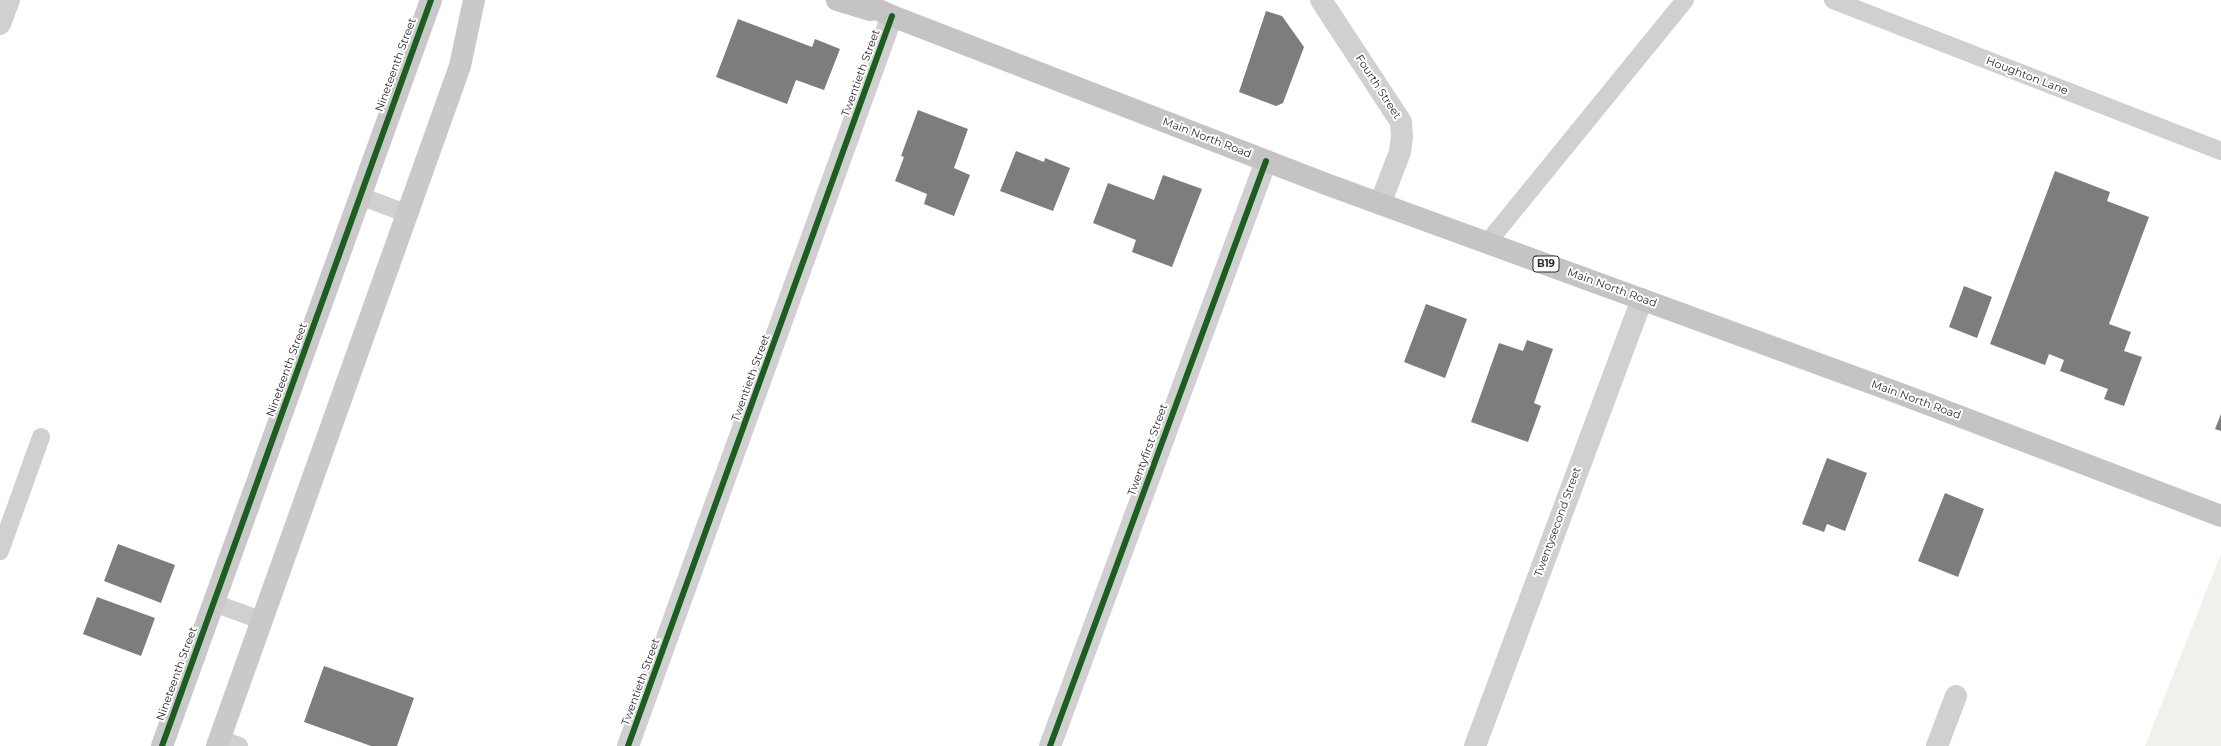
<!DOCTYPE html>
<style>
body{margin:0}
canvas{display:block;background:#fff}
</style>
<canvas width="2221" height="746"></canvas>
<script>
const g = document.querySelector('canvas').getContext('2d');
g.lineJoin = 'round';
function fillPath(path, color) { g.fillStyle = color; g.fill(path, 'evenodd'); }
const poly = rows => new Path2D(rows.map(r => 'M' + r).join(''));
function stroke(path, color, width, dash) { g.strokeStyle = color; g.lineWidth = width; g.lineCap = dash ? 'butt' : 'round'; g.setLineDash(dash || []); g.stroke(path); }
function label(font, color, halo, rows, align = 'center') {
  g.font = font + ' Montserrat,sans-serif'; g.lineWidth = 4; g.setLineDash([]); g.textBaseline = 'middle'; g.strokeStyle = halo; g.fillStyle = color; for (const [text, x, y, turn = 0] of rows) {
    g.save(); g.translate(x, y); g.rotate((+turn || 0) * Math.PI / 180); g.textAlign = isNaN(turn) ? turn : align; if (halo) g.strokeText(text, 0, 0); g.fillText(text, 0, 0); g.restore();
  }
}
const green = poly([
 [2221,554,2221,746,2145,746]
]);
const building = poly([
 [1266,11,1282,16,1304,47,1283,103,1276,106,1239,92],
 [738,19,812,47,815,39,840,49,824,90,796,80,787,104,716,77],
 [918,110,968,129,954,168,970,175,954,216,924,204,927,194,895,181,904,157,901,156],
 [1016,151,1044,162,1045,158,1070,168,1053,211,1000,191],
 [2055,171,2110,192,2107,201,2149,217,2109,324,2131,332,2124,351,2142,357,2124,406,2104,399,2108,389,2060,371,2064,360,2049,354,2045,365,1990,344],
 [1163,175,1202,189,1172,267,1132,252,1136,240,1093,223,1108,183,1154,200],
 [1964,286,1992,297,1977,338,1949,327],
 [1426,304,1467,319,1445,378,1404,362],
 [1527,340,1553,349,1534,403,1541,406,1528,442,1471,422,1499,343,1523,351],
 [2221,414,2221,431,2215,429],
 [1827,458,1867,473,1845,531,1827,524,1824,532,1802,524],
 [1945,493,1984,509,1958,577,1918,561],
 [118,544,175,565,161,603,104,581],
 [97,597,155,618,141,656,83,634],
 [324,666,414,698,397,746,371,746,304,722]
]);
const lane = poly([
 [1833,0,2221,151],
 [360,196,408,214],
 [1488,242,1685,0],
 [0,551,41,437],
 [214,603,263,621],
 [220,739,239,746]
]);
const street = poly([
 [1321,0,1401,122,1402,137,1400,152,1380,204],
 [0,24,9,0],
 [628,746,892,16],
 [1050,746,1266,161],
 [1475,746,1642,299],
 [1937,746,1956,696]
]);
const secondary = poly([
 [162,746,431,0],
 [217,746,460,66,474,0]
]);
const primary = poly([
 [837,0,870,10],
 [857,0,892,16,1326,184,1901,394,2221,516]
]);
const cycleway = poly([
 [162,746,431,0],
 [628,746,892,16],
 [1050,746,1266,161]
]);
const shields = [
 [1546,264,26]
];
const shieldNames = [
 ["B19",1546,264]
];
const streetNames = [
 ["Nineteenth Street",396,65,-70],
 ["Twentieth Street",861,73,-70],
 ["Houghton Lane",2027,76,21],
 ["Fourth Street",1378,87,57],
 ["Main North Road",1207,138,21],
 ["Main North Road",1612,288,20],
 ["Nineteenth Street",287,370,-70],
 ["Twentieth Street",751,378,-70],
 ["Main North Road",1916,400,20],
 ["Twentyfirst Street",1148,450,-70],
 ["Twentysecond Street",1558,522,-70],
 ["Nineteenth Street",177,674,-70],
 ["Twentieth Street",641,682,-70]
];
fillPath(green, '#eff2eb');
fillPath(building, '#7d7d7d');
stroke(lane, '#d0d0d0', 18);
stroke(street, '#d0d0d0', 22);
stroke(secondary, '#c9c9c9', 22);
stroke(primary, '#c4c4c4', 22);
stroke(cycleway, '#1b5e20', 6);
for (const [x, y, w] of shields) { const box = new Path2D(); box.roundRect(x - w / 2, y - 8, w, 16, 3); g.fillStyle = '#fff'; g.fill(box); stroke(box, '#2b2b2b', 1); }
label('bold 10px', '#2b2b2b', null, shieldNames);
label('11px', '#2b2b2b', '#fff', streetNames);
</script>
